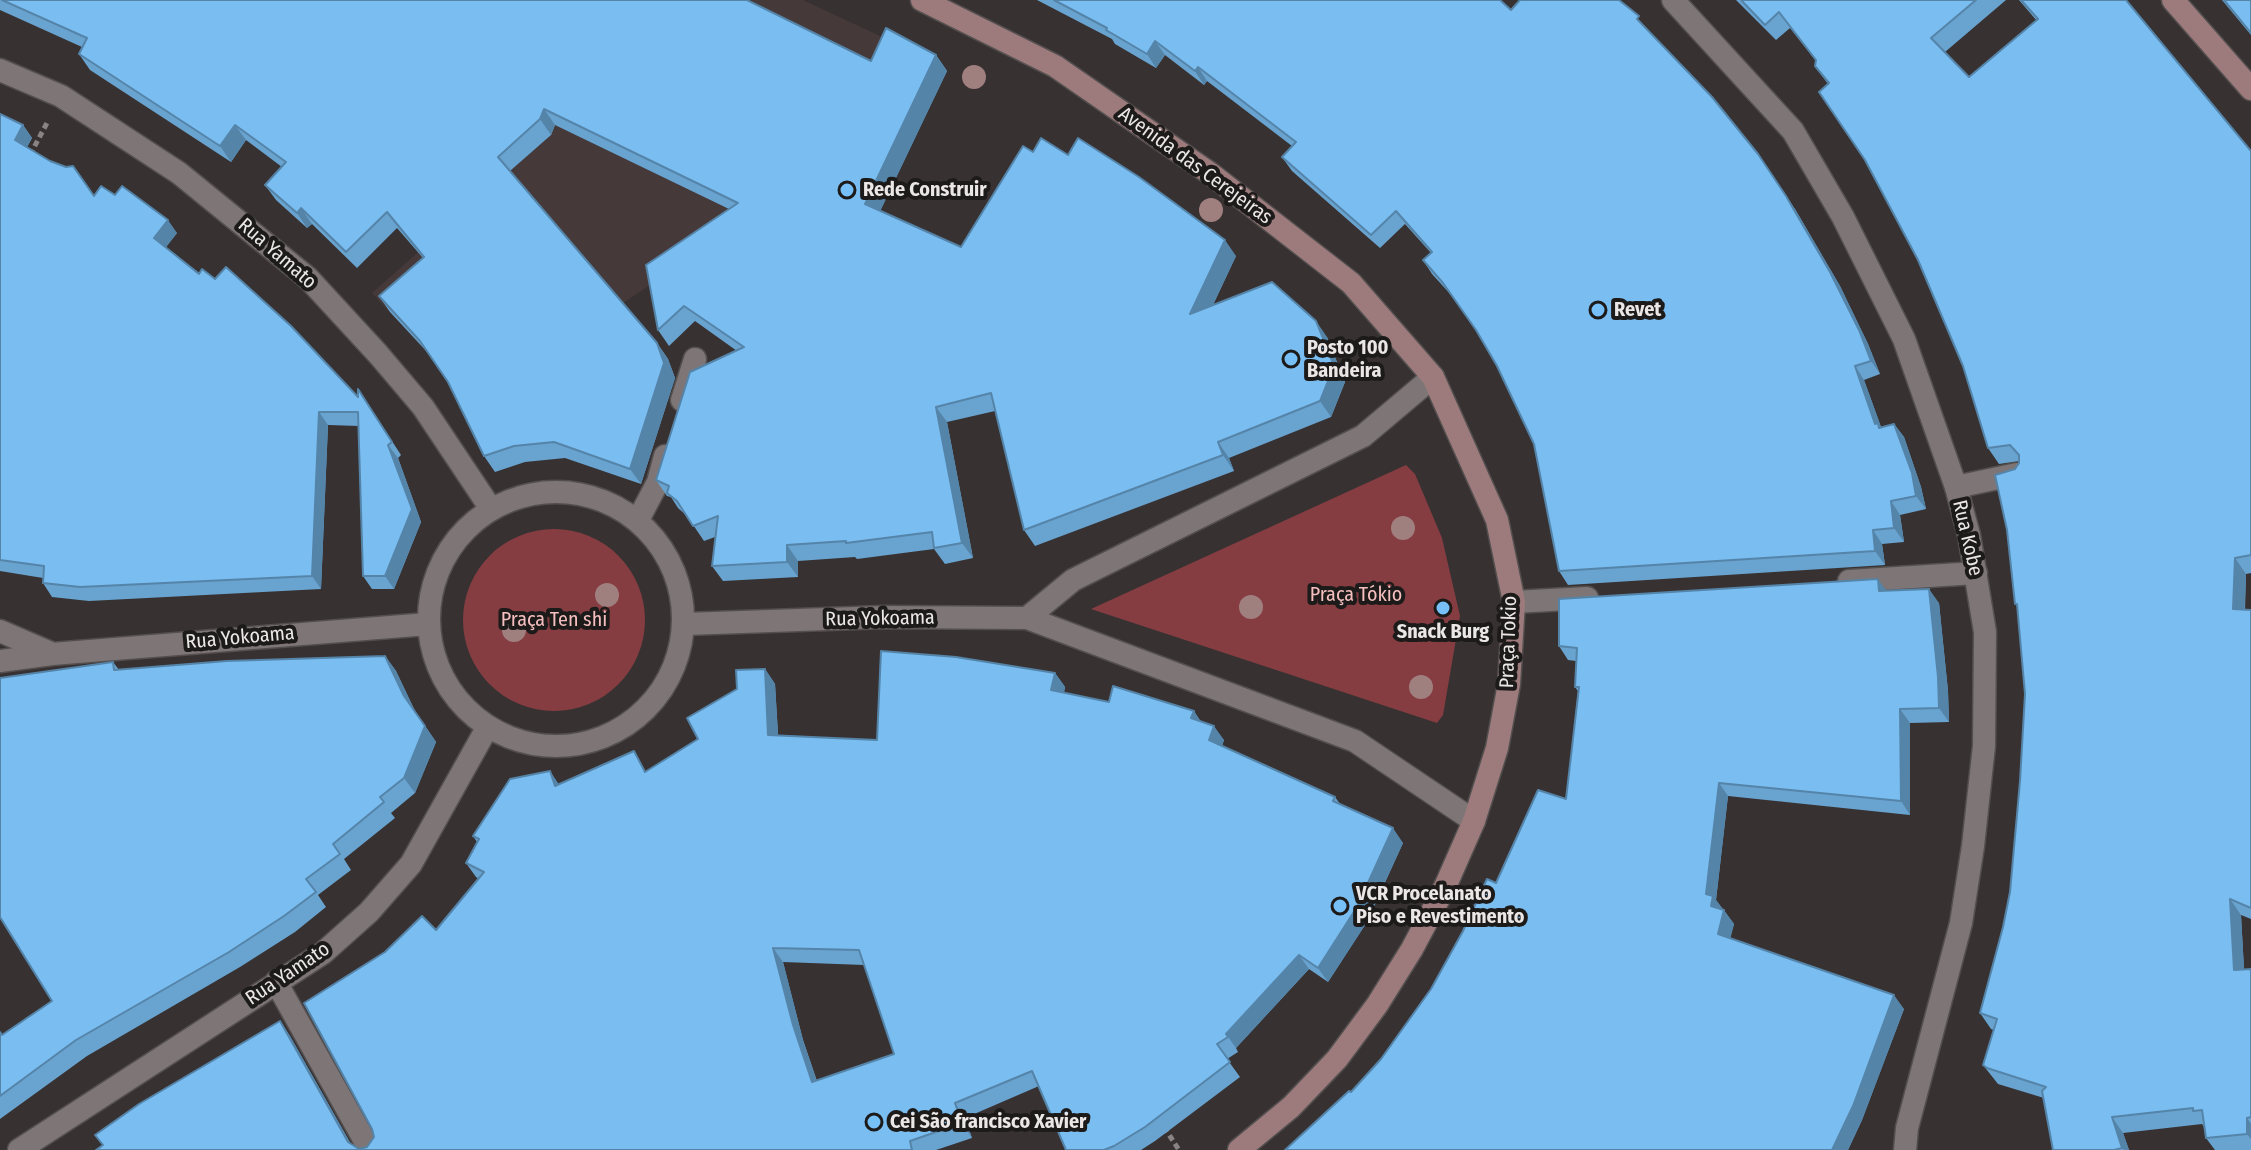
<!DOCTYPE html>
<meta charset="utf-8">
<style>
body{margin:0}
canvas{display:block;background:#373131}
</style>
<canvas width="2251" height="1150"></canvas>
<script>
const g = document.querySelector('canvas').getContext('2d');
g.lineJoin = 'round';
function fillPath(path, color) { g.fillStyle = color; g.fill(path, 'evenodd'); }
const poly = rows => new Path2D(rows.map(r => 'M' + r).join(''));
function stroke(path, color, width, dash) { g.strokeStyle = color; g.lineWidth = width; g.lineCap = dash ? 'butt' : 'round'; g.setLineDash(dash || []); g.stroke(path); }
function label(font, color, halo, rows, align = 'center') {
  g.font = font + ' "Fira Sans Condensed",sans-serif'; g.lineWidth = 8; g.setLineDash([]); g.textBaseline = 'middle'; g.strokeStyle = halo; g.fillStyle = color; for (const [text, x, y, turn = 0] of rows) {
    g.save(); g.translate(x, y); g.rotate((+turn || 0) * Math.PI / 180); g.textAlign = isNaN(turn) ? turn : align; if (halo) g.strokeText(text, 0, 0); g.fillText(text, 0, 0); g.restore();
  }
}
const built = poly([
 [608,0,803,0,897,44,735,228,465,409,431,357,372,293,544,141]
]);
const green = poly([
 [1406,465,1415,474,1442,538,1460,616,1443,715,1437,723,1091,609],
 '463 620a91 91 0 1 1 182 0a91 91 0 1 1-182 0Z'
]);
const path = poly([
 [30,155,48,121],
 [1164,1127,1179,1150]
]);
const minor = poly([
 [0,70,61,96,179,173,308,278,378,354,423,407,491,509],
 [682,400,695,359],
 [1956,487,2017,474],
 [638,520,658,482,665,456],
 [1849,581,1976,573],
 [1514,602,1587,598],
 [276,982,370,1150],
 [19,1150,323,953,369,912,411,864,487,728]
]);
const tertiary = poly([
 [1673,0,1793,131,1843,217,1904,339,1956,487,1969,535,1985,632,1984,746,1973,846,1961,923,1907,1128,1905,1150],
 '429 619a127 127 0 1 1 254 0a127 127 0 1 1-254 0Z',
 [1027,618,1073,580,1363,436,1433,377],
 [685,624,884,617,1027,618,1355,741,1474,821],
 [0,631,51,653],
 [0,661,52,654,428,624]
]);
const secondary = poly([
 [922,0,1055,66,1211,174,1351,283,1433,377,1497,520,1514,602,1509,684,1497,748,1474,821,1445,887,1412,949,1377,1005,1337,1059,1291,1107,1239,1150],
 [2173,0,2251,89]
]);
const trees = [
 [974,77],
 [1211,210],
 [1403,528],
 [607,595],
 [1251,607],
 [514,630],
 [1421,687]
];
const wall = poly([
 [0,0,747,0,871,61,936,55,947,71,880,211,961,247,1033,152,1236,256,1213,305,1327,337,1345,382,1331,417,1229,458,1234,471,1035,546,1024,530,995,411,947,422,973,558,945,564,934,549,857,559,855,557,798,561,798,577,723,581,712,566,715,537,704,541,687,516,678,508,671,497,667,496,656,480,737,351,695,321,669,346,658,330,729,209,555,125,551,135,510,171,657,343,668,359,675,378,641,484,565,458,525,462,495,472,484,456,448,382,430,355,390,312,379,296,423,258,397,228,357,268,312,224,307,228,276,200,265,185,282,167,246,140,231,162,90,70,79,54,82,47,0,10],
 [1037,0,1500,0,1511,10,1648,30,1795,209,1840,286,1868,344,1880,374,1864,380,1881,427,1894,424,1904,437,1921,487,1926,509,1900,515,1904,542,1882,544,1885,565,1568,585,1559,571,1534,444,1497,366,1476,330,1452,296,1432,274,1423,260,1431,253,1405,224,1380,248,1292,171,1282,157,1292,146,1207,81,1204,85,1165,55,1156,68,1115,44,1112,39],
 [1736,0,2006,0,1945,52,1969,77,2037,21,2019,0,2126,0,2251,151,2251,573,2246,574,2245,610,2251,610,2251,919,2241,915,2244,970,2251,969,2251,1150,2215,1150,2206,1138,2204,1127,2202,1124,2123,1133,2129,1150,2053,1150,2044,1098,1998,1084,1983,1065,1994,1030,1991,1029,1980,1013,2003,927,2010,892,2020,781,2025,694,2018,608,2015,604,2015,469,2019,463,2019,461,1999,464,1988,448,1963,366,1918,260,1828,84,1815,66,1816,61,1790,28,1776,40],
 [2222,0,2251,0,2251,35],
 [0,114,23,125,32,138,27,147,94,196,115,195,177,233,166,247,358,397,358,389,401,455,398,458,421,522,394,589,372,589,363,576,359,426,328,425,321,589,89,601,52,597,43,583,43,578,0,571],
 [1886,590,1939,603,1948,691,1949,722,1910,723,1910,815,1728,796,1716,900,1734,924,1730,938,1904,1009,1862,1120,1848,1150,1285,1150,1351,1092,1381,1059,1431,989,1496,883,1566,799,1578,691,1575,687,1576,661,1568,660,1559,646],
 [385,656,396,671,415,711,436,742,415,793,391,813,395,818,344,859,351,870,318,895,326,907,295,932,240,967,87,1056,0,1119,0,1032,2,1035,52,1001,113,662,119,670],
 [765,669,775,684,778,735,877,740,1055,673,1065,687,1064,693,1109,702,1194,711,1200,721,1224,740,1222,746,1335,797,1340,804,1403,843,1367,922,1328,982,1309,969,1236,1048,1238,1052,1227,1059,1240,1077,1155,1141,1141,1150,1066,1150,1039,1086,965,1118,972,1138,936,1150,96,1150,280,1021,290,1036,351,1144,359,1149,367,1147,374,1137,436,930,479,879,476,877,466,863,477,842,473,836,559,784,647,771,698,739,737,689],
 [783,962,864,965,894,1054,817,1081,803,1040]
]);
const shadedWall = poly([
 [1155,41,1165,55,1156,68,1147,54],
 [936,55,947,71,876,220,865,204],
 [1198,67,1207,81,1204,85,1195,71],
 [544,109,555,125,551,135,540,119],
 [23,125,32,138,24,153,15,140],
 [235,125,246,140,231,162,220,146],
 [1758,154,1795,209,1840,286,1868,344,1880,374,1871,361],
 [301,208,312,224,307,228,297,213],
 [168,220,177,233,163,251,154,238],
 [1225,240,1236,256,1201,330,1190,314],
 [1316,321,1327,337,1345,382,1331,417,1320,401],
 [657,343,668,359,675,378,641,484,630,469],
 [1855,366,1864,380,1881,427,1888,437,1875,424],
 [936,407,947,422,973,558,962,543],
 [319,412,328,425,321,589,312,576],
 [1894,424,1904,437,1921,487,1926,509,1916,496],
 [1218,442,1229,458,1234,471,1223,455],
 [388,445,398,458,421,522,394,589,385,576],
 [1891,501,1900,515,1904,542,1894,528],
 [1873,530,1882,544,1885,565,1875,551],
 [787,545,798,561,798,577,787,562],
 [2235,558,2246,574,2244,624,2233,609],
 [1878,579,1888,593,1879,591],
 [1929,589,1939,603,1948,691,1949,722,1939,708],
 [385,656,396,671,415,711,404,696],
 [765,669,775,684,779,749,768,735],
 [1055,673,1065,687,1061,705,1051,690],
 [1900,709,1910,723,1910,815,1901,801],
 [1194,711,1204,726,1191,718],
 [425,726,436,742,415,793,404,778],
 [1214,726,1224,740,1219,754,1209,740],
 [550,771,560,786,555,786],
 [1719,783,1728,796,1716,900,1723,910,1711,906,1706,894],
 [1393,828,1403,843,1367,922,1328,982,1318,968],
 [2230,899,2241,915,2245,986,2234,970],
 [1724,910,1734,924,1728,948,1718,934],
 [773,948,783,962,803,1040,822,1097,812,1082,793,1025],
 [1299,955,1309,969,1236,1048,1226,1034],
 [1894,995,1904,1009,1862,1120,1848,1150,1832,1150],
 [280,1021,290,1036,354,1150,348,1142],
 [955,1103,965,1118,972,1138,962,1123],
 [2112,1117,2123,1133,2129,1150,2124,1150,2122,1148],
 [2247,1118,2251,1124,2251,1139,2247,1134]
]);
const building = poly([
 [2,0,747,0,871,61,886,28,936,55,865,204,961,247,1023,146,1033,152,1041,138,1068,155,1078,138,1139,177,1225,240,1190,314,1272,282,1316,321,1334,366,1320,401,1218,442,1223,455,1024,530,991,393,936,407,962,543,934,548,932,532,846,543,846,541,787,545,787,562,712,566,718,516,693,526,677,501,667,493,669,486,656,480,690,372,744,347,684,306,658,330,646,265,738,203,544,109,540,119,498,157,657,343,664,363,630,469,554,442,514,446,484,456,448,382,420,341,379,296,424,257,387,212,346,252,301,208,297,213,265,185,286,162,235,125,220,146,79,54,87,38,2,0],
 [1054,0,1500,0,1511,10,1520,0,1619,0,1639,16,1637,19,1712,97,1758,154,1786,196,1830,272,1859,330,1871,361,1855,366,1875,424,1878,423,1879,428,1894,424,1912,473,1916,496,1891,501,1894,528,1873,530,1875,551,1559,571,1534,444,1497,366,1476,330,1443,283,1423,260,1432,252,1396,211,1371,235,1282,157,1296,142,1198,67,1195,71,1155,41,1147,54,1106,30,1107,28,1054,0],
 [1741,0,1976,0,1931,38,1969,77,2038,19,2021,0,2126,0,2251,151,2251,555,2235,558,2233,609,2251,610,2251,908,2230,899,2234,970,2251,969,2251,1117,2247,1118,2247,1134,2206,1138,2202,1110,2193,1111,2193,1108,2112,1117,2122,1148,2114,1150,2053,1150,2042,1091,2046,1087,1987,1068,1983,1065,1997,1019,1980,1013,2003,927,2010,892,2020,781,2025,694,2017,604,2015,604,2007,530,1995,475,2015,469,2019,463,2019,455,2010,445,1988,448,1963,366,1918,260,1865,160,1819,92,1829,83,1815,66,1816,60,1779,12,1765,25,1741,0],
 [2224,0,2251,0,2251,33,2224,0],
 [0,114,23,125,15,140,50,161,66,167,73,166,94,196,101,186,115,195,122,186,168,220,154,238,199,274,202,269,215,279,226,267,291,326,358,397,358,389,392,442,388,445,412,509,385,576,363,576,358,412,319,412,312,576,80,587,43,583,44,566,0,560,0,114],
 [1878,579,1879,591,1929,589,1938,677,1939,708,1900,709,1901,801,1719,783,1706,894,1713,896,1711,906,1724,910,1718,934,1894,995,1853,1106,1832,1150,1285,1150,1349,1091,1351,1092,1381,1059,1431,989,1463,931,1487,879,1496,883,1538,790,1566,799,1579,687,1575,687,1577,648,1559,646,1559,599,1878,579],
 [881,651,956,657,1055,673,1051,690,1109,702,1113,686,1194,711,1191,718,1214,726,1209,740,1335,797,1333,801,1393,828,1357,907,1318,968,1299,955,1226,1034,1228,1037,1217,1044,1230,1062,1145,1127,1114,1146,1104,1150,1066,1150,1032,1071,955,1103,962,1123,910,1141,912,1150,96,1150,103,1145,95,1135,139,1104,280,1021,348,1142,359,1149,367,1147,374,1137,372,1129,304,1003,385,952,422,916,436,930,484,872,466,863,479,839,473,836,510,779,550,771,555,786,634,751,645,772,698,739,687,718,737,689,736,670,765,669,768,735,877,740,881,651],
 [773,948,859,950,894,1054,812,1082,793,1025,773,948],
 [385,656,404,696,425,726,404,778,380,797,384,802,333,844,340,854,306,879,316,892,284,916,229,952,76,1040,0,1096,0,1032,2,1035,52,1001,0,917,0,678,113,662,114,670,227,661,385,656]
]);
const markers = [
 [847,190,8,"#77bff7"],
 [1598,310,8,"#77bff7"],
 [1291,359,8,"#77bff7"],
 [1443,608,8,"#77bff7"],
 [1340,906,8,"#77bff7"],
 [874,1122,8,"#77bff7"]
];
const streetNames = [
 ["Avenida das Cerejeiras",1195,166,36],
 ["Rua Yamato",277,254,41],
 ["Rua Kobe",1967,538,77],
 ["Rua Yokoama",880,619,-1],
 ["Rua Yokoama",240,638,-5],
 ["Praça Tokio",1509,642,-88],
 ["Rua Yamato",288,974,-34]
];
const poiNames = [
 ["Rede Construir",863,190],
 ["Revet",1614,310],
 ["Posto 100",1307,348],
 ["Bandeira",1307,371],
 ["Snack Burg",1443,632,"center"],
 ["VCR Procelanato",1356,894],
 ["Piso e Revestimento",1356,917],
 ["Cei São francisco Xavier",890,1122]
];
const parkNames = [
 ["Praça Tókio",1356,595],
 ["Praça Ten shi",554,620]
];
fillPath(built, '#453939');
fillPath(green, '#853d42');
stroke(minor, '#544f4f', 25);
stroke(tertiary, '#544f4f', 25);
stroke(secondary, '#544f4f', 25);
stroke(path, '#898383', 5, [6, 4]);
stroke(minor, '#7e7676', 22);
stroke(tertiary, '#7e7676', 22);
stroke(secondary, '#9d7b7c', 22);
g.fillStyle = '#a07f7f';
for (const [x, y] of trees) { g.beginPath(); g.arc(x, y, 12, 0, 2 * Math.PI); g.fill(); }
fillPath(wall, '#69a3cf');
fillPath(shadedWall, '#5584a9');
fillPath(building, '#7abdf1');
stroke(building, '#5584a9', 2);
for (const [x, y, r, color] of markers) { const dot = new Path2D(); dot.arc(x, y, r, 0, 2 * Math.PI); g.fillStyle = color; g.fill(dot); stroke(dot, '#1d1a1a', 3); }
label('20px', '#ece7e7', '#1d1a1a', streetNames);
label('bold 20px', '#ece7e7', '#1d1a1a', poiNames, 'left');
label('20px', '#f5bfbf', '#1d1a1a', parkNames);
</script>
